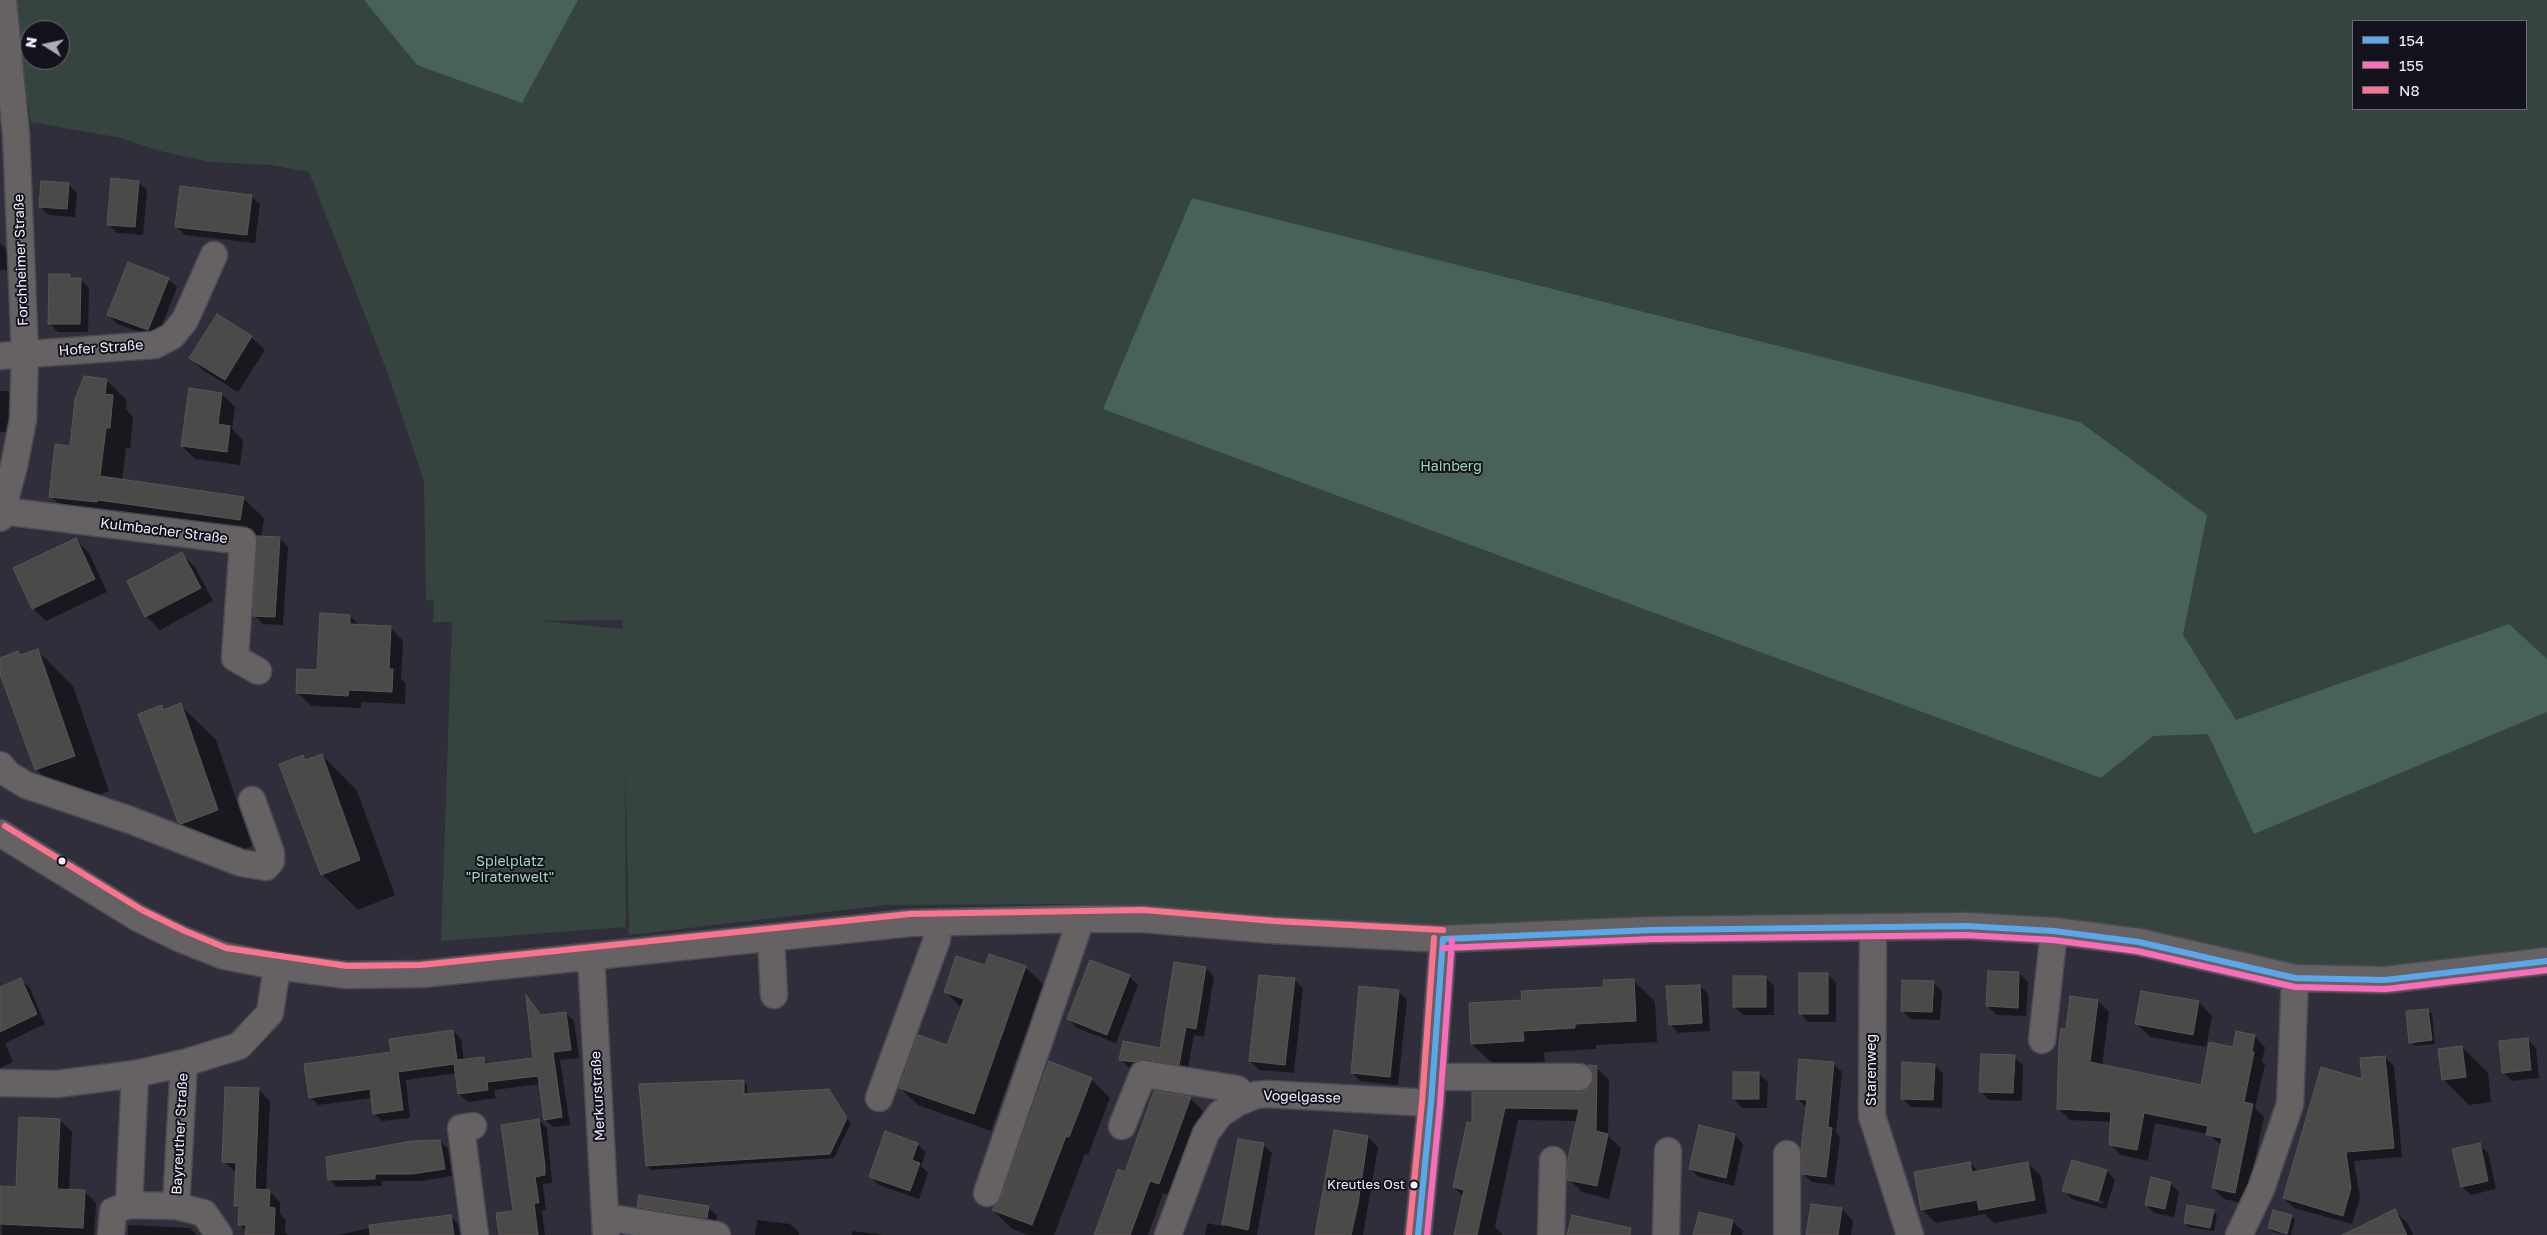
<!DOCTYPE html>
<meta charset="utf-8">
<style>
body{margin:0}
#map{position:relative;width:2547px;height:1235px;overflow:hidden;background:#2f2e3a;font-family:"Golos Text",sans-serif}
canvas{display:block}
.legend{position:absolute;left:2352px;top:20px;width:175px;height:90px;box-sizing:border-box;background:#14121d;border:1px solid #6c6b77;margin:0;padding:6px 9px;list-style:none;font-size:15px;color:#f1f0fd}
.legend li{display:flex;align-items:center;gap:10px;height:25px}
.legend b{width:25px;border:1px solid #6c6b77}
.north{position:absolute;left:20px;top:20px;width:50px;height:50px;box-sizing:border-box;background:#14121d;border:1px solid #6c6b77;border-radius:50%;rotate:280deg;font-size:14px;font-weight:700;line-height:20px;text-align:center;color:#f1f0fd}
.north::after{content:'';display:block;margin:auto;width:18px;height:22px;background:#adacb9;clip-path:polygon(50% 0,100% 100%,50% 72%,0 100%)}
</style>
<div id="map">
<canvas width="2547" height="1235"></canvas>
<ul class="legend">
<li><b style="height:6px;background:#5aa8eb"></b>154</li>
<li><b style="height:6px;background:#fb6dba"></b>155</li>
<li><b style="height:6px;background:#fc738d"></b>N8</li>
</ul>
<div class="north">N</div>
</div>
<script>
const g = document.querySelector('canvas').getContext('2d');
g.lineJoin = 'round';
function fillPath(path, color) { g.fillStyle = color; g.fill(path, 'evenodd'); }
const poly = rows => new Path2D(rows.map(r => 'M' + r).join(''));
function stroke(path, color, width, dash) { g.strokeStyle = color; g.lineWidth = width; g.lineCap = dash ? 'butt' : 'round'; g.setLineDash(dash || []); g.stroke(path); }
function label(font, color, halo, rows, align = 'center') {
  g.font = font + ' "Golos Text",sans-serif'; g.lineWidth = 4; g.setLineDash([]); g.textBaseline = 'middle'; g.strokeStyle = halo; g.fillStyle = color; for (const [text, x, y, turn = 0] of rows) {
    g.save(); g.translate(x, y); g.rotate((+turn || 0) * Math.PI / 180); g.textAlign = isNaN(turn) ? turn : align; if (halo) g.strokeText(text, 0, 0); g.fillText(text, 0, 0); g.restore();
  }
}
const green = poly([
 [11,0,2547,0,2547,956,2346,985,2129,935,1487,933,1338,928,1143,906,1081,904,887,905,629,935,625,757,626,927,441,941,452,622,433,622,434,601,426,600,424,481,386,369,309,172,270,165,210,162,156,150,121,138,31,122],
 [2353,21,2526,21,2526,109,2353,109],
 [30,30,60,30,60,60,30,60],
 [623,620,623,629,542,621]
]);
const forest = poly([
 [364,0,578,0,522,103,417,65],
 [1192,198,2080,422,2207,515,2183,635,2236,720,2509,624,2547,659,2547,712,2254,834,2208,734,2153,736,2101,778,1103,409]
]);
const shadow = poly([
 [138,182,147,190,143,235,117,233,108,224],
 [68,184,77,193,75,217,49,215,40,206],
 [251,196,260,204,255,243,185,235,176,226],
 [0,243,7,249,8,270,0,270],
 [69,275,74,279,81,280,89,288,88,332,58,332,49,323],
 [168,279,177,287,157,338,117,324,109,315],
 [251,337,265,350,238,392,204,371,191,358],
 [106,380,127,400,126,409,133,417,130,448,126,448,122,481,243,498,264,518,261,537,280,538,288,547,283,625,263,624,254,615,258,540,118,520,71,517,51,496,71,447],
 [0,391,8,391,16,400,15,432,0,432],
 [222,394,235,407,232,429,243,440,240,465,195,459,182,446],
 [76,540,89,553,107,592,46,621,33,608],
 [182,554,195,567,213,601,160,630,146,616,128,582],
 [350,616,360,626,390,627,403,641,401,679,406,683,405,704,361,702,361,708,311,706,298,693,318,672],
 [37,650,73,686,109,791,72,805,37,770,0,670,0,659,18,652,22,656],
 [180,705,216,740,252,846,218,859,179,822,161,707,165,710],
 [322,755,357,791,395,895,358,910,322,874,302,757,307,761],
 [985,967,1025,967,1043,984,991,1131,918,1105,900,1088,948,1047,962,1008,946,992],
 [1206,968,1214,977,1204,1037,1194,1035,1187,1073,1129,1068,1121,1059,1161,1049],
 [2019,973,2028,982,2026,1016,1996,1015,1988,1006],
 [1828,974,1836,983,1836,1022,1808,1022,1800,1013],
 [1129,976,1138,985,1116,1043,1077,1028,1069,1019],
 [1765,977,1774,986,1774,1015,1743,1015,1734,1006],
 [20,979,30,988,45,1024,5,1043,13,1062,0,1068,0,989],
 [1294,980,1303,988,1294,1073,1259,1070,1250,1061],
 [1633,980,1655,1002,1657,1042,1596,1045,1596,1049,1544,1052,1545,1062,1494,1065,1472,1044,1523,1001,1605,988],
 [1933,982,1942,991,1940,1020,1910,1019,1902,1010],
 [1700,986,1708,994,1710,1031,1678,1033,1670,1024],
 [1399,992,1407,1000,1398,1085,1360,1081,1352,1072],
 [2071,998,2098,1001,2109,1012,2102,1066,2202,1087,2234,1049,2254,1036,2265,1047,2262,1062,2265,1064,2255,1108,2264,1117,2246,1204,2224,1199,2213,1188,2222,1146,2208,1134,2155,1123,2148,1161,2121,1155,2110,1144,2112,1122,2070,1120,2058,1108],
 [528,999,543,1016,566,1013,574,1021,579,1058,560,1060,570,1125,553,1127,545,1119,540,1084,494,1090,496,1098,468,1102,459,1094,457,1073,406,1080,410,1118,382,1121,374,1113,372,1098,318,1105,310,1097,392,1053,453,1031,461,1039,464,1061,483,1058,490,1065,535,1059],
 [2199,1002,2212,1016,2206,1047,2150,1037,2137,1024],
 [2428,1010,2432,1014,2435,1044,2415,1046,2411,1042],
 [2527,1039,2536,1048,2539,1078,2512,1081,2503,1072],
 [2462,1047,2488,1073,2491,1102,2469,1105,2443,1079],
 [2014,1057,2023,1065,2022,1101,1989,1100,1981,1091],
 [2384,1057,2394,1066,2402,1157,2354,1161,2360,1198,2352,1224,2294,1208,2284,1198,2363,1081],
 [1833,1064,1842,1072,1836,1133,1840,1137,1834,1185,1812,1182,1803,1174,1808,1108,1797,1099],
 [1935,1065,1943,1074,1942,1108,1911,1107,1902,1098],
 [1596,1067,1609,1080,1608,1136,1621,1148,1609,1199,1582,1192,1569,1179,1578,1121,1518,1120,1495,1227,1503,1235,1455,1235,1464,1197,1454,1187,1473,1124,1473,1093,1583,1093,1593,1086],
 [1759,1074,1768,1082,1767,1108,1742,1108,1734,1099],
 [1091,1079,1110,1098,1088,1155,1085,1154,1054,1235,1028,1235,1012,1229,993,1210],
 [743,1081,747,1085,747,1095,828,1090,851,1123,834,1158,651,1170,647,1166],
 [259,1090,270,1101,266,1191,269,1191,280,1202,280,1214,286,1220,285,1232,288,1235,247,1235,247,1232,239,1224,240,1210,235,1205,237,1173,223,1161],
 [1190,1098,1203,1111,1172,1196,1163,1193,1148,1235,1095,1235,1125,1173],
 [60,1120,72,1132,69,1191,84,1191,96,1203,94,1235,2,1235,0,1187,18,1188],
 [539,1120,547,1128,552,1183,543,1184,546,1210,542,1211,545,1235,501,1235,514,1212],
 [1335,1132,1368,1137,1378,1147,1363,1235,1316,1235],
 [1735,1135,1743,1144,1734,1186,1699,1177,1690,1169],
 [440,1141,448,1149,452,1176,420,1181,382,1181,382,1186,337,1187,329,1179,340,1154,411,1142],
 [917,1144,926,1152,921,1166,928,1173,919,1199,879,1185,870,1176],
 [1263,1145,1272,1153,1257,1235,1205,1235,1207,1223,1226,1227,1223,1224],
 [2479,1145,2488,1153,2496,1189,2471,1195,2462,1187],
 [1970,1163,1979,1172,2028,1163,2041,1176,2047,1213,1994,1223,1985,1214,1936,1223,1922,1210],
 [2107,1171,2115,1180,2106,1209,2072,1199,2064,1190],
 [2072,1192,2104,1202,2103,1204,2072,1195],
 [2170,1183,2179,1192,2174,1217,2155,1213,2146,1205],
 [639,1207,708,1207,717,1216,715,1226,647,1215],
 [1842,1209,1853,1221,1851,1235,1808,1235],
 [2213,1211,2217,1215,2214,1231,2189,1227,2185,1223],
 [2395,1211,2408,1224,2413,1235,2344,1235],
 [450,1216,458,1224,460,1235,338,1235,382,1225],
 [2291,1216,2295,1220,2291,1235,2273,1232,2269,1228],
 [757,1220,790,1224,799,1232,799,1235,755,1235],
 [1732,1221,1743,1231,1742,1235,1695,1235],
 [128,1225,190,1228,197,1235,128,1235],
 [852,1231,884,1235,852,1235]
]);
const building = poly([
 [111,178,139,181,135,227,107,225,111,178],
 [41,181,69,183,67,209,39,207,41,181],
 [180,186,252,195,247,235,175,227,180,186],
 [128,262,169,278,148,330,107,315,128,262],
 [49,274,70,274,70,278,81,278,80,324,48,324,49,274],
 [217,314,252,336,225,380,189,358,217,314],
 [84,376,107,379,105,394,113,395,110,428,106,428,100,476,244,497,240,520,98,500,97,502,49,497,55,444,70,446,75,399,84,376],
 [189,388,222,393,218,424,230,426,227,452,181,446,189,388],
 [257,536,280,537,275,617,253,616,257,536],
 [76,538,95,579,32,609,13,568,76,538],
 [182,552,201,588,145,617,127,581,182,552],
 [320,613,350,615,350,624,391,626,389,669,393,669,392,692,349,690,348,696,296,693,297,669,317,670,320,613],
 [38,649,75,756,35,770,0,674,0,658,18,651,20,655,38,649],
 [181,703,218,810,181,824,178,822,138,714,162,705,163,710,181,703],
 [322,754,360,860,321,875,279,764,303,755,305,760,322,754],
 [989,954,1026,966,974,1114,899,1088,918,1035,947,1045,964,999,944,992,956,956,985,965,989,954],
 [1090,960,1130,975,1107,1035,1067,1019,1090,960],
 [1174,962,1206,967,1196,1029,1186,1027,1179,1065,1145,1059,1134,1062,1119,1060,1123,1041,1160,1048,1174,962],
 [1988,971,2019,972,2018,1008,1986,1006,1988,971],
 [1799,973,1828,973,1828,1014,1799,1014,1799,973],
 [1259,975,1295,978,1285,1065,1249,1061,1259,975],
 [1733,976,1766,976,1766,1007,1733,1007,1733,976],
 [21,978,37,1014,0,1032,0,987,21,978],
 [1634,979,1636,1021,1575,1024,1575,1028,1523,1031,1524,1041,1471,1044,1469,1003,1522,1000,1521,991,1604,987,1603,980,1634,979],
 [1902,980,1934,981,1932,1012,1901,1011,1902,980],
 [1700,985,1702,1023,1669,1025,1666,986,1700,985],
 [1359,986,1399,990,1390,1077,1351,1073,1359,986],
 [2141,991,2199,1001,2193,1035,2135,1024,2141,991],
 [526,995,541,1015,566,1012,571,1050,553,1052,562,1117,544,1120,538,1076,487,1082,488,1090,458,1094,454,1064,398,1072,403,1110,373,1114,370,1089,309,1098,304,1064,391,1052,389,1039,453,1030,457,1060,484,1057,485,1064,533,1058,526,995],
 [2070,996,2098,1000,2090,1062,2201,1085,2209,1042,2233,1047,2236,1031,2255,1035,2252,1051,2254,1052,2244,1102,2253,1104,2235,1193,2212,1188,2222,1138,2206,1135,2208,1126,2144,1113,2137,1150,2109,1145,2111,1112,2057,1109,2059,1044,2061,1028,2066,1029,2070,996],
 [2428,1009,2432,1040,2409,1043,2406,1011,2428,1009],
 [2528,1038,2531,1070,2502,1073,2499,1041,2528,1038],
 [2462,1046,2466,1077,2442,1080,2438,1049,2462,1046],
 [1981,1054,2015,1055,2013,1093,1979,1092,1981,1054],
 [2385,1056,2394,1148,2346,1152,2351,1188,2343,1216,2283,1198,2321,1067,2362,1079,2360,1058,2385,1056],
 [1799,1059,1834,1062,1828,1127,1832,1128,1826,1177,1802,1174,1801,1150,1807,1100,1796,1099,1799,1059],
 [1049,1061,1092,1078,1069,1137,1066,1136,1032,1225,992,1210,1001,1198,1049,1061],
 [1902,1062,1935,1064,1933,1100,1901,1099,1902,1062],
 [1589,1065,1597,1066,1596,1131,1608,1134,1597,1186,1567,1180,1568,1159,1579,1109,1505,1108,1477,1235,1454,1235,1464,1190,1453,1187,1467,1122,1472,1123,1472,1092,1583,1092,1592,1085,1594,1077,1589,1065],
 [1733,1072,1759,1072,1759,1099,1733,1099,1733,1072],
 [744,1080,744,1094,829,1089,847,1118,830,1154,646,1166,639,1084,744,1080],
 [225,1087,259,1088,255,1189,270,1190,269,1207,275,1208,274,1235,245,1235,246,1225,238,1225,239,1206,234,1206,236,1163,222,1162,225,1087],
 [1154,1091,1191,1097,1159,1184,1150,1181,1130,1235,1094,1235,1118,1169,1125,1172,1154,1091],
 [19,1117,60,1119,57,1189,85,1190,83,1228,0,1224,0,1186,16,1187,19,1117],
 [539,1119,545,1166,545,1175,535,1177,539,1203,534,1203,538,1235,499,1235,496,1213,513,1211,501,1125,539,1119],
 [1699,1125,1735,1134,1726,1178,1689,1169,1699,1125],
 [1334,1130,1368,1136,1358,1204,1351,1235,1315,1235,1334,1130],
 [885,1131,918,1143,912,1160,920,1163,910,1191,869,1177,885,1131],
 [1238,1139,1264,1143,1248,1230,1222,1224,1238,1139],
 [440,1140,445,1169,412,1174,375,1174,375,1179,328,1180,326,1157,411,1141,440,1140],
 [2480,1143,2488,1181,2461,1187,2452,1149,2480,1143],
 [2072,1160,2107,1170,2098,1201,2062,1191,2072,1160],
 [1970,1162,1972,1172,2028,1162,2035,1200,1979,1210,1977,1200,1921,1210,1914,1172,1970,1162],
 [2151,1177,2171,1182,2165,1209,2145,1205,2151,1177],
 [639,1195,709,1206,707,1218,637,1207,639,1195],
 [1811,1204,1842,1208,1838,1235,1806,1235,1811,1204],
 [2187,1205,2214,1210,2210,1228,2184,1223,2187,1205],
 [2395,1209,2407,1235,2342,1235,2367,1223,2395,1209],
 [2273,1210,2292,1215,2287,1234,2268,1228,2273,1210],
 [1699,1212,1733,1220,1730,1235,1693,1235,1699,1212],
 [451,1215,454,1235,370,1235,369,1225,451,1215],
 [1572,1215,1631,1228,1630,1235,1567,1235,1572,1215]
]);
const minor = poly([
 [0,356,155,345,172,336,185,320,214,255],
 [3,511,243,541,235,658,258,671],
 [0,518,14,466,23,420,25,354,16,134,3,0],
 [0,765,8,774,26,785,130,820,241,863,266,867,271,861,271,853,252,800],
 [0,833,138,918,181,939,224,956,277,966,346,975,422,974,910,923,1081,919,1143,919,1273,930,1443,939,1652,930,1966,926,2054,931,2139,942,2295,978,2385,980,2547,961],
 [1873,929,1872,1116,1910,1235],
 [771,938,774,995],
 [591,956,606,1235],
 [2042,1040,2054,931],
 [135,1074,129,1205,176,1206,184,1063],
 [1433,1077,1579,1077],
 [0,1083,57,1084,135,1074,184,1063,239,1046,270,1013,277,966],
 [879,1098,937,939,939,922],
 [473,1126,461,1128,475,1235],
 [1122,1126,1143,1074,1237,1089,1246,1098],
 [1787,1154,1787,1235],
 [987,1193,1081,919],
 [176,1206,204,1213,219,1235],
 [605,1217,717,1235],
 [111,1235,113,1211,129,1205],
 [1168,1235,1206,1133,1220,1114,1237,1103,1256,1095,1267,1094,1431,1103],
 [1418,1235,1431,1103,1443,939],
 [1551,1235,1553,1160],
 [1666,1235,1668,1151],
 [2239,1235,2261,1189,2290,1104,2295,978]
]);
const bus1 = poly([
 [1443,939,1652,930,1966,926,2054,931,2139,942,2295,978,2385,980,2547,961],
 [1418,1235,1431,1103,1443,939]
]);
const bus2 = poly([
 [1443,948,1652,939,1966,935,2053,940,2137,951,2295,987,2386,989,2547,970],
 [1427,1235,1440,1104,1452,940]
]);
const bus3 = poly([
 [5,826,142,910,185,931,226,948,347,966,421,965,910,914,1143,910,1274,921,1443,930],
 [1409,1234,1422,1102,1434,938]
]);
const markers = [
 [62,861,4.5,"#f1f0fd"],
 [1414,1185,4.5,"#f1f0fd"]
];
const busNames = [
 ["Kreutles Ost",1405,1185]
];
const streetNames = [
 ["Forchheimer Straße",21,260,-92],
 ["Hofer Straße",101,348,-4],
 ["Kulmbacher Straße",164,531,7],
 ["Starenweg",1872,1070,-90],
 ["Merkurstraße",598,1096,-93],
 ["Vogelgasse",1302,1097,2],
 ["Bayreuther Straße",180,1134,-87]
];
const parkNames = [
 ["Hainberg",1451,467],
 ["Spielplatz",510,862],
 ["\"Piratenwelt\"",510,878]
];
fillPath(green, '#35443e');
fillPath(forest, '#486257');
fillPath(shadow, '#0007');
fillPath(building, '#4c4949');
stroke(building, '#5a5657', 1);
stroke(minor, '#4b4a54', 29);
stroke(minor, '#666264', 26);
stroke(bus1, '#5aa8eb', 6);
stroke(bus2, '#fb6dba', 6);
stroke(bus3, '#fc738d', 6);
for (const [x, y, r, color] of markers) { const dot = new Path2D(); dot.arc(x, y, r, 0, 2 * Math.PI); g.fillStyle = color; g.fill(dot); stroke(dot, '#14121d', 2); }
label('13px', '#f1f0fd', '#14121d', busNames, 'right');
label('14px', '#f1f0fd', '#14121d', streetNames);
label('14px', '#9dd8bc', '#14121d', parkNames);
</script>
